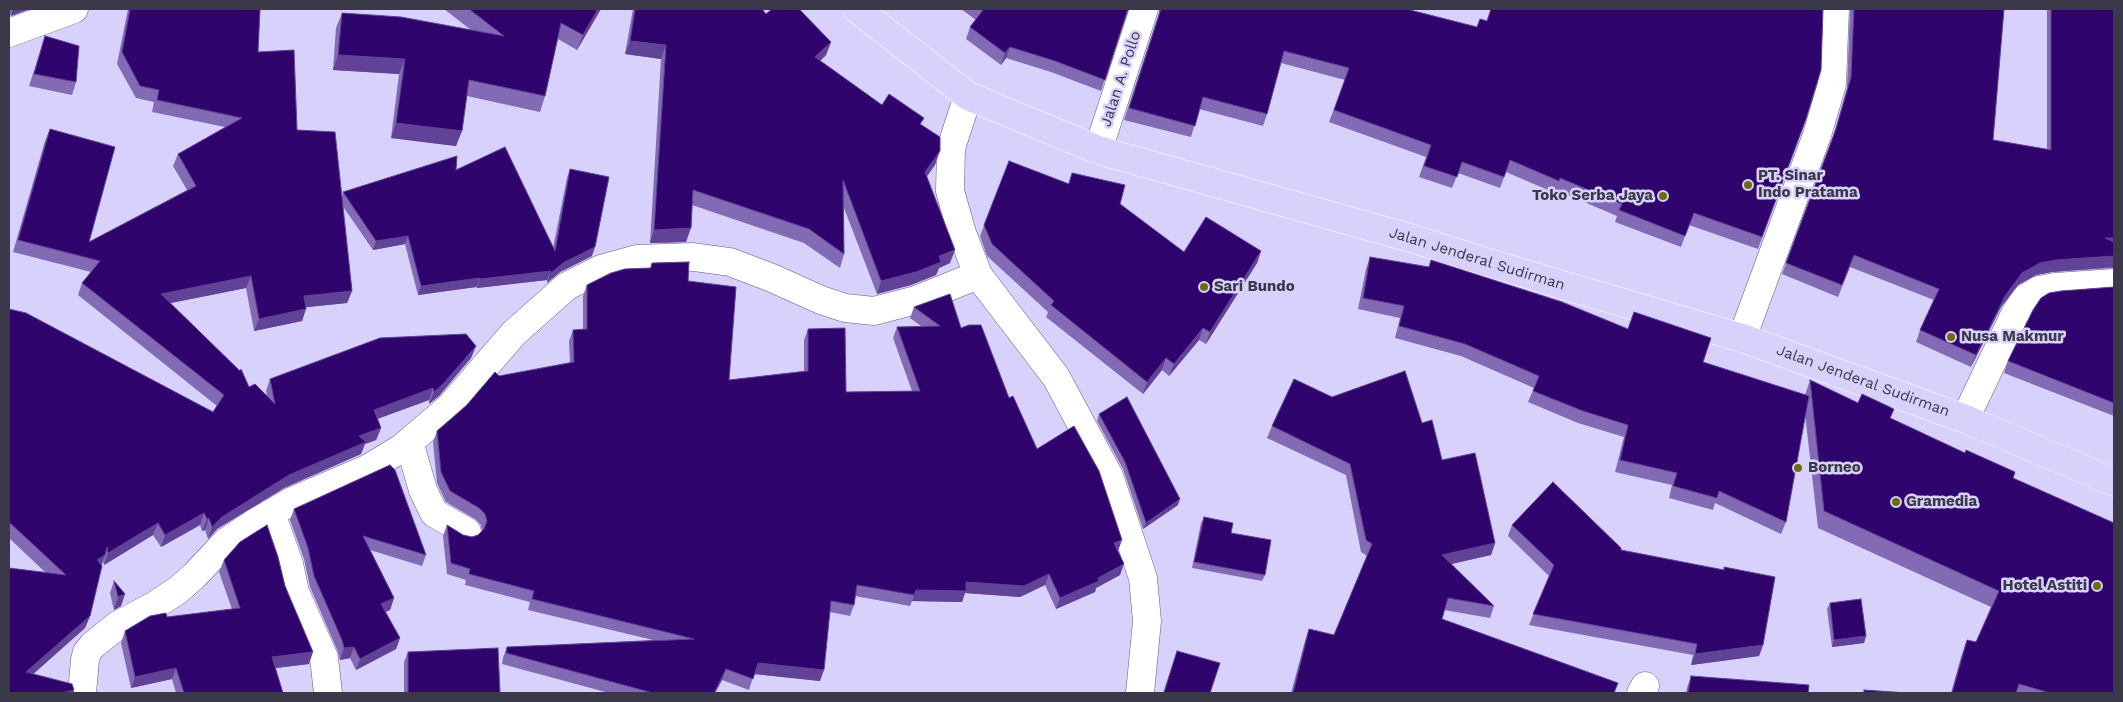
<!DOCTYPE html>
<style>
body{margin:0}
#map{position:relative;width:2123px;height:702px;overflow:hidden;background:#d7d1fc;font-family:"Work Sans",sans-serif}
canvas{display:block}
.frame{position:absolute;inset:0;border:10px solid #3a3849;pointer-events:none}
</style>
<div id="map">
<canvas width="2123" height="702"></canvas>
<div class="frame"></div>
</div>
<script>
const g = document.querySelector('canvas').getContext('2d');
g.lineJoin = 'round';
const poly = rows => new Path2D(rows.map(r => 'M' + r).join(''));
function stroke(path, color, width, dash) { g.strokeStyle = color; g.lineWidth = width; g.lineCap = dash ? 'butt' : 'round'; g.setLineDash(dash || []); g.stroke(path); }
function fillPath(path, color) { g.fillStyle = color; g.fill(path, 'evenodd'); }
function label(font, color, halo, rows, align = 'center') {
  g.font = font + ' "Work Sans",sans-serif'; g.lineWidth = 5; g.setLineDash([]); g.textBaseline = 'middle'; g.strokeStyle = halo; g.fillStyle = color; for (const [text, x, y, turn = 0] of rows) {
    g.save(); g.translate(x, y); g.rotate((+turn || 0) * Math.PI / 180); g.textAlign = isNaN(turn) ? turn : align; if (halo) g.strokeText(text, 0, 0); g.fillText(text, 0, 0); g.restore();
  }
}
const minor = poly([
 [9,33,74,9],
 [968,96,951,148,950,191,962,233,978,275,1056,377,1109,476,1143,578,1147,621,1140,693],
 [1098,150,1144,9],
 [1742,338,1817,135,1832,84,1835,9],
 [1965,419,2015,314,2026,298,2039,290,2055,287,2114,283],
 [409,442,423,490,434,513,467,532],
 [271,513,289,564,295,592,324,658,328,693],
 [82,693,85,660,87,652,93,645,118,625,154,606,178,590,195,575,226,542,256,522,292,501,369,468,402,448,450,407,514,333,567,286,601,269,637,259,693,257,730,262,772,278,821,300,845,308,874,311,916,300,978,275],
 [1641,693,1645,686]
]);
const primary = poly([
 [857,9,968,96,1098,150,1410,238,1509,269,1742,338,1965,419,2114,482]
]);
const wall = poly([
 [9,9,30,9,11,16,9,12],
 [128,9,260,9,258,52,297,130,342,197,343,192,456,170,553,248,567,178,570,169,592,256,560,272,547,283,547,280,477,288,476,287,418,295,405,244,373,250,342,205,352,291,347,303,306,307,302,321,254,331,246,288,170,303,249,387,267,396,266,391,270,379,476,346,471,358,439,396,429,404,429,400,377,419,381,428,376,440,365,444,361,454,284,488,217,529,208,539,205,530,202,531,200,525,161,547,153,535,104,565,103,561,90,616,85,628,33,674,74,690,73,693,9,693,46,573,9,538,9,309,213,412,217,406,78,295,82,283,91,272,13,252,45,141,50,129,89,242,187,190,173,166,178,154,225,127,152,112,154,102,136,98,117,64],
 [444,9,601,9,577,50,558,39,545,96,540,112,467,96,456,146,391,138,399,74,333,70,336,28,342,13,471,30],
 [633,9,690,9,766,14,831,42,826,55,820,61,882,105,922,125,935,165,927,176,950,263,939,268,936,275,911,285,877,294,844,208,844,254,840,268,804,243,692,205,686,242,650,243,661,59,625,54],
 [961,9,1128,9,1101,91,1051,72,1006,58,1001,65,966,39,970,27,976,20],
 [1159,9,1410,9,1410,10,1806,119,1758,249,1689,225,1681,247,1615,222,1617,216,1556,190,1555,193,1506,172,1500,188,1458,173,1452,188,1419,177,1426,157,1329,122,1345,80,1281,63,1267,114,1263,126,1199,109,1191,137,1124,120,1159,13],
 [1850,9,2004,9,1993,140,2047,149,2047,9,2114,9,2114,268,2052,272,2036,275,2018,285,2001,307,1971,367,1916,342,1920,330,1934,300,1850,267,1838,297,1782,274,1832,140,1847,88],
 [45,36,76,82,72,95,29,86],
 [1009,161,1068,184,1072,173,1120,204,1184,252,1261,251,1257,263,1206,344,1199,340,1169,376,1162,370,1143,394,1046,317,1048,312,987,256,980,236],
 [1370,257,1805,395,1810,380,1965,453,2015,472,2013,478,2114,693,1951,693,1961,657,1967,640,1976,642,1991,607,1818,528,1805,414,1786,522,1781,534,1715,503,1713,510,1669,498,1672,485,1615,472,1624,437,1578,423,1528,402,1534,388,1461,356,1395,338,1400,318,1358,309,1366,269],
 [652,263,688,281,729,380,804,371,804,340,808,329,846,392,912,391,893,338,897,327,921,326,910,318,914,307,961,328,1009,398,1037,449,1117,551,1120,575,1096,588,1095,592,1056,609,1045,585,1020,597,965,593,962,602,912,601,910,606,855,596,854,605,850,616,830,612,820,681,754,674,749,690,722,680,715,693,609,693,502,664,503,658,507,647,653,640,528,610,530,602,465,585,466,580,447,574,443,536,447,525,463,535,472,537,478,535,482,531,481,525,475,519,446,502,437,483,433,442,437,431,499,376,570,363,569,341,573,330,583,330,583,296,587,285,650,268],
 [2114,287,2114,416,2004,373,2008,361],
 [1332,397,1422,423,1442,460,1495,543,1491,555,1451,564,1494,606,1490,618,1444,610,1442,619,1614,693,1291,693,1305,641,1309,629,1334,635,1367,556,1361,552,1346,475,1267,438,1272,426],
 [1099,414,1178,505,1143,529,1123,469,1097,421],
 [294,509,426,555,422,566,370,550,394,598,390,610,385,612,400,638,396,649,356,670,350,658,340,660,338,652,310,587,304,559,290,520],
 [1204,517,1231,533,1265,575,1262,581,1192,568,1201,523],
 [1512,525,1621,550,1763,645,1759,656,1691,665,1693,655,1529,625,1549,576,1508,536],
 [224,560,285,586,309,664,275,668,283,693,176,693,172,679,131,688,121,643,125,631,167,617,232,609,219,572],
 [114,581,125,594,121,606,114,610,110,593],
 [1830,603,1866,636,1864,643,1832,647,1827,609],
 [1177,651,1210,693,1163,693],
 [408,652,500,693,404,693,404,662],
 [1691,676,1808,693,1686,693,1687,688]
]);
const shadedWall = poly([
 [13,9,30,9,11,16],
 [598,9,601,9,577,50,583,35],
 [630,41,666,45,661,59,625,54],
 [831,42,826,55,810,71,815,57],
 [1010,47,1006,58,1001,65,1005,53],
 [338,55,405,59,399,74,333,70],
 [396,123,462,131,456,146,391,138],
 [940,151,935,165,920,186,925,172],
 [691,228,686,242,650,243,654,230],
 [408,236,405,244,373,250,376,241],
 [2105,238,2114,238,2114,249],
 [595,247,592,256,560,272,547,283,550,274,563,263],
 [955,250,950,263,939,268,936,275,911,285,877,294,881,281],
 [1261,251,1257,263,1206,344,1210,332],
 [2114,256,2114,264,2113,267,2052,272,2036,275,2018,285,2001,307,1971,367,1976,355,2005,296,2022,273,2040,263,2056,260],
 [551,271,547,280,477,288,480,279],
 [251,276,246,288,156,306,161,294],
 [480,278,476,287,418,295,421,286],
 [352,291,347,303,299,308,304,296],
 [306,309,302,321,254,331,259,319],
 [1203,328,1199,340,1169,376,1174,364],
 [476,346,471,358,439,396,429,404,434,392],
 [1166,358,1162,370,1143,394,1147,382],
 [433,388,429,400,369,422,374,410],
 [381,428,376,440,365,444,361,454,284,488,217,529,208,539,212,527,222,517,289,475,359,436],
 [1180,499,1178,505,1143,529,1146,523],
 [204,513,200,525,161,547,165,535],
 [209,518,205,530,202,531,207,519],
 [158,523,153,535,104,565,108,553],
 [1122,540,1118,551,1114,543],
 [1495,543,1491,555,1438,567,1442,555],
 [105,555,100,568,97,560],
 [1124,564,1120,575,1096,588,1095,592,1056,609,1060,598],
 [1049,574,1045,585,1020,597,965,593,962,602,912,601,916,590,966,582],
 [125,594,121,606,114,610,118,597],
 [394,598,390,610,377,616,381,604],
 [90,616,85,628,22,684,26,672],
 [1866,636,1864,643,1832,647,1834,640],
 [400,638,396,649,356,670,360,659],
 [1763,645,1759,656,1691,665,1695,654],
 [354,647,350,658,340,660,344,648],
 [313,652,309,664,268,669,272,657],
 [758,663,824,670,820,681,754,674],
 [176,668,172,679,131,688,135,677],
 [726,669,722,680,715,693,714,693],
 [74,690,73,693,61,693]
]);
const building = poly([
 [130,9,260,9,258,52,294,50,297,130,335,132,352,291,304,296,306,309,259,319,251,276,161,294,240,371,241,369,249,387,255,384,275,404,270,379,380,338,466,334,476,346,443,384,434,392,433,388,374,410,381,428,359,436,366,442,289,475,222,517,212,527,209,518,207,519,204,513,165,535,158,523,108,553,107,547,105,555,97,560,102,566,90,616,26,672,72,684,74,690,61,693,9,693,9,568,66,575,9,522,9,309,26,313,213,412,224,395,82,283,100,261,18,240,50,129,115,147,89,242,196,186,178,154,242,118,157,100,159,90,140,86,122,52,130,9],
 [469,9,598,9,583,35,561,23,545,96,469,80,462,131,396,123,405,59,338,55,342,13,401,17,504,36,469,9],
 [635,9,762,9,766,14,772,9,799,9,831,42,815,57,882,105,889,94,924,118,920,124,940,137,940,151,925,172,955,250,939,256,941,262,916,272,881,281,843,180,844,254,809,229,693,190,691,228,654,230,666,45,630,41,635,9],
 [981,9,1128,9,1105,80,1055,61,1010,47,1005,53,970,27,983,10,981,9],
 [1161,9,1410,9,1410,10,1477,27,1480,19,1487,21,1491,9,1823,9,1821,70,1806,119,1762,237,1694,213,1685,236,1619,210,1622,204,1560,178,1559,181,1510,160,1504,177,1462,162,1457,177,1424,166,1431,145,1334,110,1349,68,1284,51,1267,114,1203,97,1195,126,1129,108,1161,9],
 [1854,9,2004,9,1993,140,2051,150,2051,9,2114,9,2114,238,2105,238,2114,242,2114,256,2056,260,2040,263,2022,273,2005,296,1976,355,1920,330,1939,289,1854,255,1842,285,1786,263,1836,129,1851,77,1854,9],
 [45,36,79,46,76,82,34,74,45,36],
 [505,147,555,251,570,169,609,177,595,247,563,263,550,274,551,271,480,279,480,278,421,286,408,236,376,241,343,192,457,156,456,170,505,147],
 [1009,161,1069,184,1072,173,1125,185,1120,204,1184,252,1206,217,1261,251,1210,332,1203,328,1174,364,1166,358,1147,382,1051,305,1054,301,992,244,984,225,1009,161],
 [1370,257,1429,267,1431,260,1562,302,1628,329,1634,312,1711,338,1703,362,1809,396,1786,522,1719,491,1717,498,1673,486,1677,473,1620,460,1628,425,1583,411,1533,391,1539,376,1465,344,1399,326,1404,306,1363,298,1370,257],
 [689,262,688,281,736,287,729,380,808,371,808,329,845,328,846,392,920,391,897,327,940,326,914,307,950,294,961,328,969,325,981,325,1009,398,1013,396,1037,449,1074,426,1099,471,1122,540,1114,543,1124,564,1098,578,1099,581,1060,598,1049,574,1024,586,966,582,966,591,916,590,914,595,857,585,854,605,831,601,824,670,758,663,753,679,726,669,714,693,653,693,506,653,507,647,694,639,532,599,534,591,469,574,470,569,451,563,447,525,463,535,472,537,478,535,484,529,487,521,485,514,479,508,450,491,441,472,437,431,466,406,495,372,499,376,574,362,573,330,587,329,587,285,611,273,625,269,651,268,652,263,689,262],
 [2114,287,2114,403,2008,361,2033,310,2041,298,2049,293,2061,291,2114,287],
 [1405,371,1422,423,1432,420,1442,460,1475,453,1495,543,1442,555,1494,606,1448,598,1442,619,1618,683,1614,693,1293,693,1309,629,1334,635,1372,544,1366,540,1350,464,1272,426,1294,379,1332,397,1405,371],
 [1810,380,1858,403,1862,394,1894,409,1890,418,1965,453,1966,450,2015,472,2013,478,2114,523,2114,693,2050,693,2019,684,2016,693,1952,693,1967,640,1976,642,1999,591,1824,511,1810,380],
 [1127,397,1180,499,1146,523,1125,462,1099,414,1127,397],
 [390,465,395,470,426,555,363,536,394,598,381,604,400,638,360,659,354,647,344,648,342,640,314,576,308,548,294,509,390,465],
 [1553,482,1621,548,1621,550,1724,570,1724,567,1775,577,1763,645,1695,654,1697,644,1533,614,1554,565,1512,525,1553,482],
 [1204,517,1233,523,1231,533,1271,540,1265,575,1194,562,1204,517],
 [267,525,278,557,285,586,313,652,272,657,283,693,184,693,176,668,135,677,125,631,150,616,166,613,167,617,240,608,224,560,240,542,267,525],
 [114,581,125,594,118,597,114,581],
 [1861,599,1866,636,1834,640,1830,603,1861,599],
 [498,648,500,693,408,693,408,652,498,648],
 [1177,651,1220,663,1210,693,1164,693,1177,651],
 [1691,676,1809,685,1808,693,1688,693,1691,676],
 [1864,690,1907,693,1864,693,1864,690]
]);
const markers = [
 [1748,185,5,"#6a6c0e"],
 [1663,196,5,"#6a6c0e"],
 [1204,287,5,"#6a6c0e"],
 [1951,337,5,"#6a6c0e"],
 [1798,468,5,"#6a6c0e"],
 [1896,502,5,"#6a6c0e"],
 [2097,586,5,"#6a6c0e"]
];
const streetNames = [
 ["Jalan A. Pollo",1121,79,-72],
 ["Jalan Jenderal Sudirman",1477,259,17],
 ["Jalan Jenderal Sudirman",1863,381,20]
];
const poiNames = [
 ["PT. Sinar",1758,176],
 ["Indo Pratama",1758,193],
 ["Toko Serba Jaya",1653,196,"right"],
 ["Sari Bundo",1214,287],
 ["Nusa Makmur",1961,337],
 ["Borneo",1808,468],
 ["Gramedia",1906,502],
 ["Hotel Astiti",2087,586,"right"]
];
stroke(minor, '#635d82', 29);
stroke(primary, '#fff', 29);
stroke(minor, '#fff', 28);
stroke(primary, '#d8d1fb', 28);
fillPath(wall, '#836ab4');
fillPath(shadedWall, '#614297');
fillPath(building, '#2f046c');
stroke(building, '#614297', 1);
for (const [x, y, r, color] of markers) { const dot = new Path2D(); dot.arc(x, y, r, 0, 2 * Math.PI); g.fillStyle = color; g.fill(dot); stroke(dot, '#d7d1fc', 2); }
label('15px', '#3a3849', '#d7d1fc', streetNames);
label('bold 15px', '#3a3849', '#d7d1fc', poiNames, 'left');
</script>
